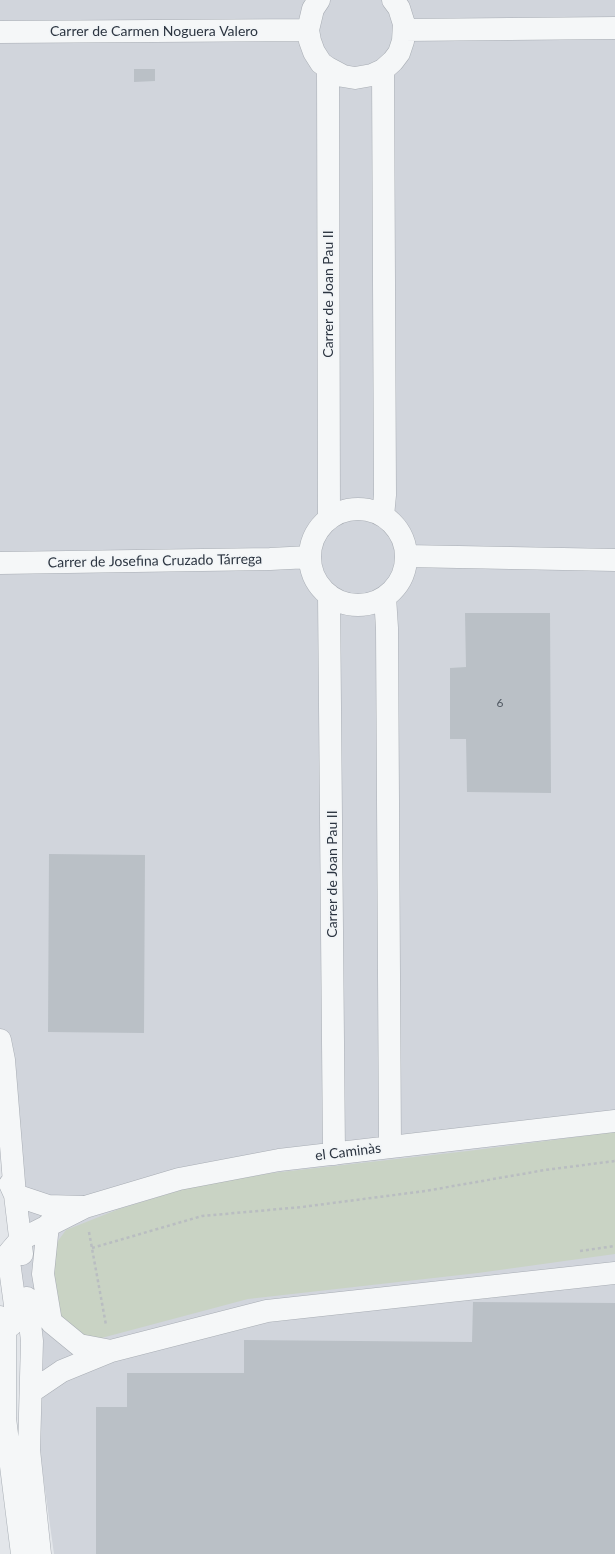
<!DOCTYPE html>
<meta charset="utf-8">
<style>
body{margin:0}
canvas{display:block;background:#e3e6ea}
</style>
<canvas width="615" height="1554"></canvas>
<script>
const g = document.querySelector('canvas').getContext('2d');
g.lineJoin = 'round';
function fillPath(path, color) { g.fillStyle = color; g.fill(path, 'evenodd'); }
const poly = rows => new Path2D(rows.map(r => 'M' + r).join(''));
function stroke(path, color, width, dash) { g.strokeStyle = color; g.lineWidth = width; g.lineCap = dash ? 'butt' : 'round'; g.setLineDash(dash || []); g.stroke(path); }
function label(font, color, halo, rows, align = 'center') {
  g.font = font + ' Lato,sans-serif'; g.lineWidth = 3.5; g.setLineDash([]); g.textBaseline = 'middle'; g.strokeStyle = halo; g.fillStyle = color; for (const [text, x, y, turn = 0] of rows) {
    g.save(); g.translate(x, y); g.rotate((+turn || 0) * Math.PI / 180); g.textAlign = isNaN(turn) ? turn : align; if (halo) g.strokeText(text, 0, 0); g.fillText(text, 0, 0); g.restore();
  }
}
const built = poly([
 [0,0,615,0,615,1554,54,1554,4,1194,0,1059]
]);
const green = poly([
 [615,1132,615,1254,478,1273,248,1299,94,1340,73,1335,55,1314,52,1249,66,1230,119,1209,191,1187,272,1173,468,1151]
]);
const building = poly([
 [134,69,155,69,155,81,134,82],
 [465,613,550,613,551,793,467,792,466,739,450,739,450,668,466,667],
 [49,854,145,855,144,1033,48,1032],
 [473,1302,615,1303,615,1554,96,1554,96,1407,127,1407,127,1373,244,1373,244,1340,472,1342]
]);
const path = poly([
 [89,1232,106,1325],
 [92,1248,202,1216,302,1207,425,1191,545,1170,615,1161],
 [580,1251,615,1246]
]);
const street = poly([
 [319,0,313,9,308,30,310,41,314,52,321,63,328,68,343,76,355,78,372,75,383,70,393,61,399,53,403,41,404,24,399,8,393,0],
 [404,30,615,28],
 [0,32,308,30],
 [328,68,329,519],
 [383,70,385,495,383,516],
 '310 557a48 48 0 1 1 96 0a48 48 0 1 1-96 0Z',
 [406,556,615,560],
 [0,563,270,559,310,557],
 [329,595,334,1154],
 [385,597,387,628,390,1147],
 [0,1040,4,1060,15,1195,22,1254],
 [10,1184,15,1195,48,1206,83,1207],
 [48,1225,43,1274,51,1322,79,1345,111,1351],
 [27,1298,32,1341,29,1450,40,1554],
 [0,1317,5,1330,5,1418,22,1554],
 [5,1330,17,1320,8,1254,20,1240,85,1207,179,1179,279,1160,615,1121],
 [31,1392,62,1371,111,1351,267,1311,615,1273]
]);
const numberNames = [
 ["6",500,703]
];
const streetNames = [
 ["Carrer de Carmen Noguera Valero",154,31],
 ["Carrer de Joan Pau II",328,294,-90],
 ["Carrer de Josefina Cruzado Tárrega",155,561,-1],
 ["Carrer de Joan Pau II",332,874,-90],
 ["el Caminàs",348,1152,-7]
];
fillPath(built, '#d1d5dc');
fillPath(green, '#c9d3c4');
fillPath(building, '#bac0c6');
stroke(street, '#a8adb4', 23);
stroke(path, '#b9bdc1', 2.5, [3, 3]);
stroke(street, '#f5f7f8', 22);
label('12px', '#505862', null, numberNames);
label('14px', '#2c3541', '#f2f5f7', streetNames);
</script>
